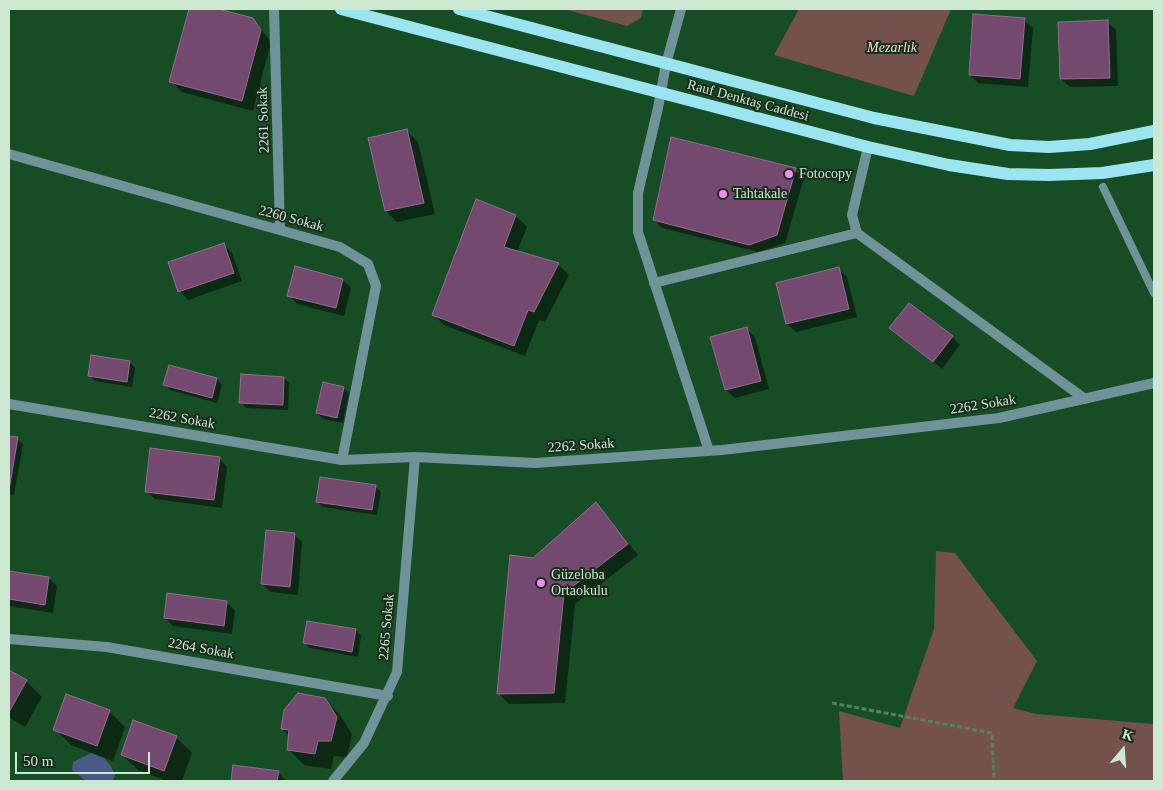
<!DOCTYPE html>
<meta charset="utf-8">
<style>
body{margin:0}
#map{position:relative;width:1163px;height:790px;overflow:hidden;background:#174d25;font-family:Georgia,serif}
canvas{display:block}
.frame{position:absolute;inset:0;border:10px solid #cce8d0;pointer-events:none}
.north{position:absolute;left:1098px;top:725px;width:50px;height:50px;-webkit-text-stroke:4px #172d1b;paint-order:stroke;rotate:18deg;font-size:14px;font-weight:700;line-height:20px;text-align:center;color:#cce8d0}
.north::after{content:'';display:block;margin:auto;width:18px;height:22px;background:#cce8d0;clip-path:polygon(50% 0,100% 100%,50% 72%,0 100%)}
.scale{position:absolute;left:15px;top:752px;width:135px;height:22px;box-sizing:border-box;border:2px solid #cce8d0;border-top:0;padding-left:6px;font-size:15px;line-height:18px;white-space:nowrap;color:#cce8d0;-webkit-text-stroke:4px #172d1b;paint-order:stroke}
</style>
<div id="map">
<canvas width="1163" height="790"></canvas>
<div class="frame"></div>
<div class="north">K</div>
<div class="scale">50 m</div>
</div>
<script>
const g = document.querySelector('canvas').getContext('2d');
g.lineJoin = 'round';
function fillPath(path, color) { g.fillStyle = color; g.fill(path, 'evenodd'); }
const poly = rows => new Path2D(rows.map(r => 'M' + r).join(''));
function stroke(path, color, width, dash) { g.strokeStyle = color; g.lineWidth = width; g.lineCap = dash ? 'butt' : 'round'; g.setLineDash(dash || []); g.stroke(path); }
function label(font, color, halo, rows, align = 'center') {
  g.font = font + ' Georgia,serif'; g.lineWidth = 4; g.setLineDash([]); g.textBaseline = 'middle'; g.strokeStyle = halo; g.fillStyle = color; for (const [text, x, y, turn = 0] of rows) {
    g.save(); g.translate(x, y); g.rotate((+turn || 0) * Math.PI / 180); g.textAlign = isNaN(turn) ? turn : align; if (halo) g.strokeText(text, 0, 0); g.fillText(text, 0, 0); g.restore();
  }
}
const green = poly([
 [564,9,643,9,641,18,627,26],
 [799,9,951,9,914,96,774,55],
 [936,551,955,553,1037,661,1013,708,1036,714,1154,724,1154,781,843,781,839,711,900,728,934,629]
]);
const water = poly([
 [91,753,104,758,111,766,115,776,112,781,86,781,72,770,73,762]
]);
const shadow = poly([
 [190,9,213,9,253,19,271,42,253,111,182,92,171,81],
 [1024,20,1033,28,1028,87,978,83,970,75],
 [1107,22,1116,30,1118,86,1070,87,1061,79],
 [407,131,418,142,435,214,397,222,386,211],
 [795,170,804,178,785,243,758,252,662,228,654,220],
 [516,216,527,227,517,252,558,264,569,275,545,322,539,320,525,356,444,325,433,314],
 [224,245,232,253,242,281,188,300,180,291],
 [839,269,847,277,857,317,796,332,787,324],
 [343,280,351,288,344,316,297,304,289,295],
 [891,328,952,337,960,345,942,369],
 [747,329,755,337,769,389,735,398,726,390],
 [130,362,135,368,132,387,95,381,90,376],
 [170,366,217,379,222,385,217,403,170,390,165,384],
 [284,378,289,383,288,410,246,408,241,402],
 [343,388,349,393,343,423,323,419,317,413],
 [9,437,17,438,23,444,14,495,9,494],
 [219,458,227,467,222,508,155,499,146,491],
 [375,486,381,492,377,515,323,507,317,501],
 [596,504,638,555,575,604,565,703,509,704,498,693,533,560],
 [294,534,302,542,298,595,271,592,262,584],
 [9,572,49,578,57,586,53,613,9,606],
 [226,602,235,610,232,634,173,626,165,618],
 [356,630,361,636,358,657,310,648,305,643],
 [9,671,26,681,42,697,25,727,9,717],
 [324,699,340,715,352,734,347,757,334,756,331,769,304,765,288,749,290,736,282,729],
 [109,711,125,727,113,761,71,745,55,729],
 [176,737,192,753,182,781,167,781,138,770,122,755],
 [234,767,278,772,286,781,232,781]
]);
const building = poly([
 [189,9,218,9,253,18,261,30,242,101,169,82,189,9],
 [973,14,1025,18,1020,79,969,75,973,14],
 [1108,20,1110,78,1060,79,1058,22,1108,20],
 [407,129,424,203,385,211,368,138,407,129],
 [671,137,796,168,777,235,749,245,653,220,671,137],
 [476,199,516,215,504,247,559,263,534,312,528,310,514,346,432,315,476,199],
 [224,243,234,273,178,292,168,262,224,243],
 [295,266,343,279,336,308,287,296,295,266],
 [839,267,849,309,786,324,776,283,839,267],
 [909,303,953,336,933,362,889,328,909,303],
 [747,327,761,381,725,390,710,337,747,327],
 [91,355,130,361,127,382,88,376,91,355],
 [169,365,217,378,212,398,163,385,169,365],
 [241,374,284,377,283,405,239,403,241,374],
 [323,382,344,387,337,418,316,413,323,382],
 [9,436,18,437,9,490,9,436],
 [150,448,220,457,214,500,145,492,150,448],
 [320,477,376,485,372,510,316,502,320,477],
 [596,502,628,544,564,593,554,693,497,694,510,555,533,558,596,502],
 [266,530,295,533,290,587,261,584,266,530],
 [9,571,49,577,45,605,9,599,9,571],
 [167,593,227,601,224,626,164,618,167,593],
 [307,621,356,629,352,652,303,643,307,621],
 [9,670,27,680,9,712,9,670],
 [298,693,325,698,337,717,331,741,318,741,315,754,287,750,289,730,281,729,284,710,298,693],
 [66,694,110,710,97,746,53,730,66,694],
 [133,720,177,736,164,771,121,755,133,720],
 [233,765,279,771,277,781,231,781,233,765]
]);
const path = poly([
 [832,703,992,733,994,781]
]);
const lane = poly([
 [1103,187,1154,293]
]);
const street = poly([
 [274,9,280,230],
 [681,9,666,64,658,108,638,193,638,232,709,451],
 [868,147,852,215,857,233,1085,399],
 [9,154,340,247,368,264,376,286,342,460],
 [654,283,857,233],
 [9,404,342,460,415,457,535,463,722,450,999,418,1154,383],
 [9,639,107,647,388,696],
 [333,781,364,743,397,672,415,457]
]);
const primary = poly([
 [341,9,868,147,949,165,1008,174,1049,175,1102,173,1154,165],
 [459,9,874,118,1010,145,1049,147,1090,144,1154,131]
]);
const markers = [
 [789,174,5,"#f489f0"],
 [723,194,5,"#f489f0"],
 [541,583,5,"#f489f0"]
];
const parkNames = [
 ["Mezarlık",892,48]
];
const streetNames = [
 ["Rauf Denktaş Caddesi",748,101,15],
 ["2261 Sokak",264,120,-92],
 ["2260 Sokak",291,219,15],
 ["2262 Sokak",983,405,-9],
 ["2262 Sokak",182,419,10],
 ["2262 Sokak",581,446,-4],
 ["2265 Sokak",387,627,-85],
 ["2264 Sokak",201,649,10]
];
const poiNames = [
 ["Fotocopy",799,174],
 ["Tahtakale",733,194],
 ["Güzeloba",551,575],
 ["Ortaokulu",551,591]
];
fillPath(green, '#75514c');
fillPath(water, '#475889');
fillPath(shadow, '#0007');
fillPath(building, '#734970');
stroke(building, '#986895', 1);
stroke(path, '#53815e', 3, [5, 2.5]);
stroke(lane, '#709399', 8);
stroke(street, '#709399', 10);
stroke(primary, '#9ae5f0', 12);
for (const [x, y, r, color] of markers) { const dot = new Path2D(); dot.arc(x, y, r, 0, 2 * Math.PI); g.fillStyle = color; g.fill(dot); stroke(dot, '#172d1b', 2); }
label('italic 14px', '#f2dedb', '#172d1b', parkNames);
label('14px', '#cce8d0', '#172d1b', streetNames);
label('14px', '#cce8d0', '#172d1b', poiNames, 'left');
</script>
